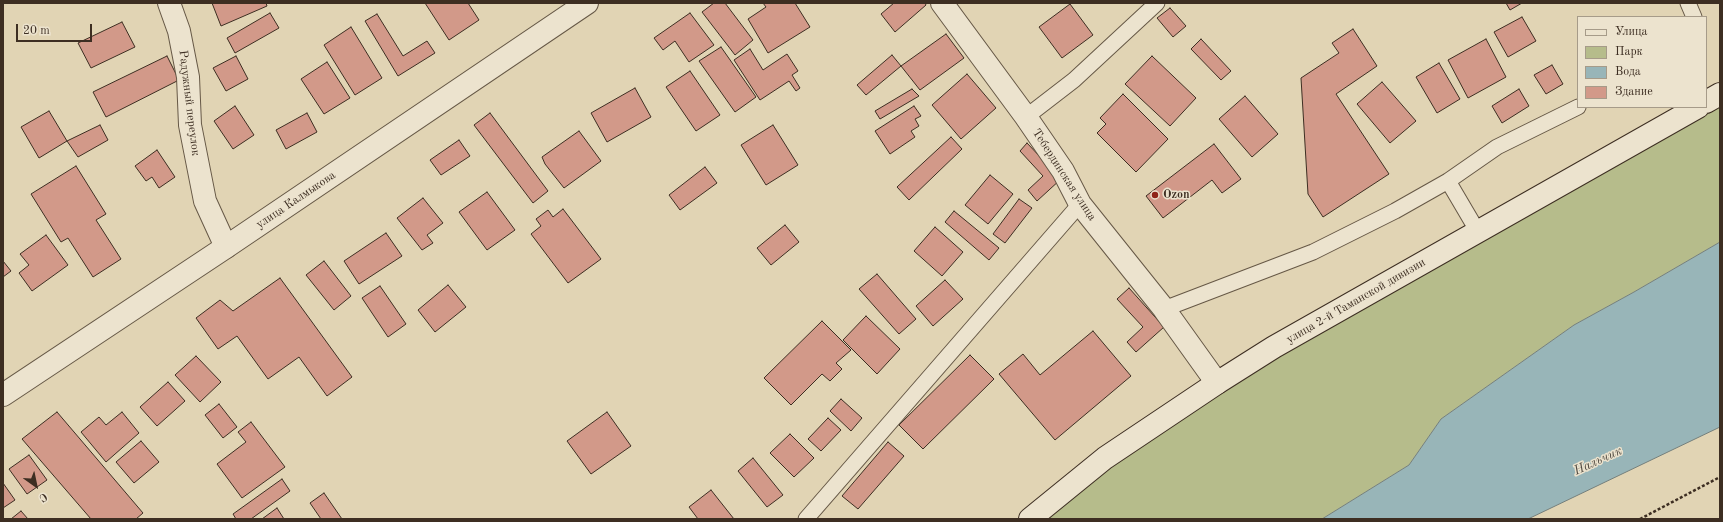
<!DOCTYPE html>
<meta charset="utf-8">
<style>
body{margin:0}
#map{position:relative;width:1723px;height:522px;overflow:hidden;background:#e1d4b4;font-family:"Old Standard TT",serif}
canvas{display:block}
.frame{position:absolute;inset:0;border:4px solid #3d2e22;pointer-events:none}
.legend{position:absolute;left:1577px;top:16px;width:130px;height:92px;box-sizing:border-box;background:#ece3ce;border:1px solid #a69b89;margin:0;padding:5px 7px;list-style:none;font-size:12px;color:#3d2e22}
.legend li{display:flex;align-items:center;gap:8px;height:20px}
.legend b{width:20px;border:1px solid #a69b89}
.north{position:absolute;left:16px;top:466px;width:40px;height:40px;-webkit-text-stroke:3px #ece3ce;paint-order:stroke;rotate:147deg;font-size:11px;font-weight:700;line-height:16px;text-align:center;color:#3d2e22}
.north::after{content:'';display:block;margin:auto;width:14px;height:18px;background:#3d2e22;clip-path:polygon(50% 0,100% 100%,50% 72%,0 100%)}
.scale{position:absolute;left:16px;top:24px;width:76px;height:18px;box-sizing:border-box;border:2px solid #3d2e22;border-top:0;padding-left:5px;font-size:12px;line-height:14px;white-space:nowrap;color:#3d2e22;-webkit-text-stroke:3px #ece3ce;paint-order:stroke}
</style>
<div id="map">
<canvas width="1723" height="522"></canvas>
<div class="frame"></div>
<ul class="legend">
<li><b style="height:5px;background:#ece3ce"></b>Улица</li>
<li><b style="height:11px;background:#b6bc8b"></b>Парк</li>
<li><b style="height:11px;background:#98b5b8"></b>Вода</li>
<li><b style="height:11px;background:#d29989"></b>Здание</li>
</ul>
<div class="north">С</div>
<div class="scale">20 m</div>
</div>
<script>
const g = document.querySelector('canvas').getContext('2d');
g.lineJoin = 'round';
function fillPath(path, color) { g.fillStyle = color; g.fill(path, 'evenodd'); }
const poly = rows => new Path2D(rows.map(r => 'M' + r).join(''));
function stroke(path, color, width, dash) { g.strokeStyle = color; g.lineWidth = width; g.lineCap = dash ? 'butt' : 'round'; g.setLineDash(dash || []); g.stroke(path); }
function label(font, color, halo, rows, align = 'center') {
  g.font = font + ' "Old Standard TT",serif'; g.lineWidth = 3; g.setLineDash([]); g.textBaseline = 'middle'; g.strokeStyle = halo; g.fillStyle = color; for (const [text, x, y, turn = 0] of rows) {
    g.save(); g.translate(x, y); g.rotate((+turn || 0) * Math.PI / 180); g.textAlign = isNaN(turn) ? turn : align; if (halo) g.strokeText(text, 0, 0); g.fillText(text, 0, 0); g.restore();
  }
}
const green = poly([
 [1720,94,1720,242,1634,292,1574,325,1441,419,1409,465,1322,519,1030,519,1105,458]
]);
const water = poly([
 [1720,242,1720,427,1528,519,1322,519,1409,465,1441,419,1574,325,1634,292,1720,242]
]);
const building = poly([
 [212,3,266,3,267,6,221,26,212,3],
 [425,3,468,3,479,20,449,40,425,3],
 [714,3,725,3,753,40,735,55,702,12,714,3],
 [763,3,795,3,810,27,768,53,748,19,766,7,763,3],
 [894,3,925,3,926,5,895,32,881,14,894,3],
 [1506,3,1522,3,1510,10,1506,3],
 [1070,4,1093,35,1062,58,1039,27,1070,4],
 [1170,8,1186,26,1173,37,1157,18,1170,8],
 [270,13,279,28,235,53,227,38,270,13],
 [690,13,714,45,689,62,675,41,663,50,654,38,690,13],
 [377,14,403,56,427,41,435,53,398,76,365,21,377,14],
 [1522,17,1536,41,1508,57,1494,32,1522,17],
 [122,22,135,47,91,68,78,43,122,22],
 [351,27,382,78,355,95,324,45,351,27],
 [1353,29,1377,66,1336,94,1389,174,1323,217,1308,194,1301,78,1339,53,1332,43,1353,29],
 [946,34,964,58,920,90,901,66,946,34],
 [1201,39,1231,71,1221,80,1191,49,1201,39],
 [1486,39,1506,77,1468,98,1448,60,1486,39],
 [721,47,756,97,735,112,699,61,721,47],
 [750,49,763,70,787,54,798,71,792,75,800,88,796,91,789,81,760,100,734,60,750,49],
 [892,55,901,66,866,95,857,85,892,55],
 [167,56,179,80,106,117,93,92,167,56],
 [236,56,248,79,226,91,213,68,236,56],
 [1152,56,1196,98,1170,126,1125,84,1152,56],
 [327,62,350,98,324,114,301,79,327,62],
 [1439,63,1460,99,1437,113,1416,77,1439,63],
 [1552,65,1563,84,1546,94,1534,75,1552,65],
 [690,71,720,115,696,131,666,87,690,71],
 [967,74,996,108,961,139,932,105,967,74],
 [1382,82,1416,121,1390,143,1357,104,1382,82],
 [635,88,651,117,607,142,591,113,635,88],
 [912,89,919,96,880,119,875,111,912,89],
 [1519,89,1529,106,1502,123,1492,106,1519,89],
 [1123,94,1168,139,1136,172,1097,133,1106,124,1100,118,1123,94],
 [1245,96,1278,134,1252,157,1219,119,1245,96],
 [235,106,254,135,233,149,214,121,235,106],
 [914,106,921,116,915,119,919,126,911,131,915,137,890,154,875,131,914,106],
 [49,111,67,141,39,158,21,127,49,111],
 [307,113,317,132,286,149,276,130,307,113],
 [490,113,548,191,533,203,474,125,490,113],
 [100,125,108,140,78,157,67,141,100,125],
 [773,125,798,165,766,185,741,145,773,125],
 [579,131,601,161,564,188,545,164,542,157,579,131],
 [951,137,962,149,909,200,897,187,951,137],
 [459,140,470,156,441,175,430,160,459,140],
 [1027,143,1061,179,1037,201,1028,190,1043,176,1020,151,1027,143],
 [1214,144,1241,179,1222,193,1212,180,1163,218,1146,196,1214,144],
 [157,150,175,177,159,188,152,177,146,181,135,166,157,150],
 [76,166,106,214,96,220,121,259,93,277,68,238,61,242,31,194,76,166],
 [705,167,717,183,680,210,669,195,705,167],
 [990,175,1013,194,988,224,965,205,990,175],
 [487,192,515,230,487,250,459,212,487,192],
 [423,198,443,223,427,235,433,243,422,250,397,218,423,198],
 [1019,199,1032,208,1005,243,993,234,1019,199],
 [563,209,601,259,568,283,531,234,541,226,536,219,548,210,553,217,563,209],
 [954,211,999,248,989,260,945,222,954,211],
 [785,225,799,242,771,265,757,248,785,225],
 [935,227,963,252,942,276,914,251,935,227],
 [386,233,402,256,359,284,344,261,386,233],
 [46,235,68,265,32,291,19,273,29,265,20,254,46,235],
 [3,261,11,271,3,277,3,261],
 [324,261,351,296,334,310,306,275,324,261],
 [877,274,916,319,899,334,859,289,877,274],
 [280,278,352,377,327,396,299,357,268,379,237,336,218,349,196,318,220,300,233,311,280,278],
 [945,280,963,299,933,326,916,306,945,280],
 [448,285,466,307,435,332,418,310,448,285],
 [380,286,406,324,388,337,362,298,380,286],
 [1129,288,1164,327,1136,352,1127,342,1143,327,1117,299,1129,288],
 [866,316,900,349,877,374,843,340,866,316],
 [822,321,851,350,836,363,842,369,830,381,822,374,791,405,764,378,822,321],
 [1093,331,1131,376,1055,440,999,374,1023,354,1040,375,1093,331],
 [970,355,994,379,923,449,899,425,970,355],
 [196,356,221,382,200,402,175,375,196,356],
 [168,382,185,401,157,426,140,407,168,382],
 [841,399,862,418,851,431,830,411,841,399],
 [219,404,237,427,223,438,205,415,219,404],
 [57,412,143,513,136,519,91,519,22,439,57,412],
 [122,412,139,433,106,462,81,432,99,417,106,425,122,412],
 [607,412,631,446,591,474,567,441,607,412],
 [828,418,841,430,821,451,808,439,828,418],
 [251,422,285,467,242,498,217,464,246,442,238,432,251,422],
 [790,434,814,458,794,477,770,453,790,434],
 [141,441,159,462,134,483,116,462,141,441],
 [888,442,904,456,858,509,842,496,888,442],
 [29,455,47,480,27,494,9,469,29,455],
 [753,458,783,495,767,507,738,471,753,458],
 [282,479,290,491,251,519,236,519,233,514,282,479],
 [3,483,15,500,3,508,3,483],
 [711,490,734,519,698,519,689,507,711,490],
 [324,493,342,519,321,519,310,503,324,493],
 [277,508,284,519,262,519,277,508],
 [21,511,28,519,11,519,21,511]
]);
const path = poly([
 [1640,519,1720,477]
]);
const service = poly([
 [1688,3,1694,17],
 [1026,117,1074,80,1157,3],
 [1448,181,1478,232],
 [1164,309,1313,252,1395,211,1448,181,1497,147,1578,107],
 [806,519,1080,204]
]);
const minor = poly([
 [169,3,179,31,188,77,190,125,205,201,226,247],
 [942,3,1026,117,1063,171,1080,204,1164,309,1217,383]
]);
const tertiary = poly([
 [3,395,226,247,587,3]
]);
const secondary = poly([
 [1706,102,1720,94],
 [1030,519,1105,458,1217,383,1274,347,1698,107]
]);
const markers = [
 [1155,195,4,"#8f2418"]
];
const streetNames = [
 ["Радужный переулок",189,103,83],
 ["Тебердинская улица",1064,175,57],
 ["улица Калмыкова",296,200,-34],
 ["улица 2-й Таманской дивизии",1356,301,-30]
];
const poiNames = [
 ["Ozon",1163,195]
];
const waterNames = [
 ["Нальчик",1598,461,-25]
];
fillPath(green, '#b6bc8b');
fillPath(water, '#98b5b8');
stroke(water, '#747f7c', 1);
fillPath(building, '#d29989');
stroke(building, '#3d2e22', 1);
stroke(service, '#665846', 17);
stroke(minor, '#665846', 24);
stroke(tertiary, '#665846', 24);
stroke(secondary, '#3d2e22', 24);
stroke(path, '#3d2e22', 2.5, [3, 2]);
stroke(service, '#ece3ce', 15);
stroke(minor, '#ece3ce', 22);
stroke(tertiary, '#ece3ce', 22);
stroke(secondary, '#ece3ce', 22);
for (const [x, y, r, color] of markers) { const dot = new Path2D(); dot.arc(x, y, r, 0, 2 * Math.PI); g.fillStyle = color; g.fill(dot); stroke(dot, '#ece3ce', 1.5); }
label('12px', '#3d2e22', '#ece3ce', streetNames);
label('bold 12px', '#3d2e22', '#ece3ce', poiNames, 'left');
label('italic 13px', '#4f4940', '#ece3ce', waterNames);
</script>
